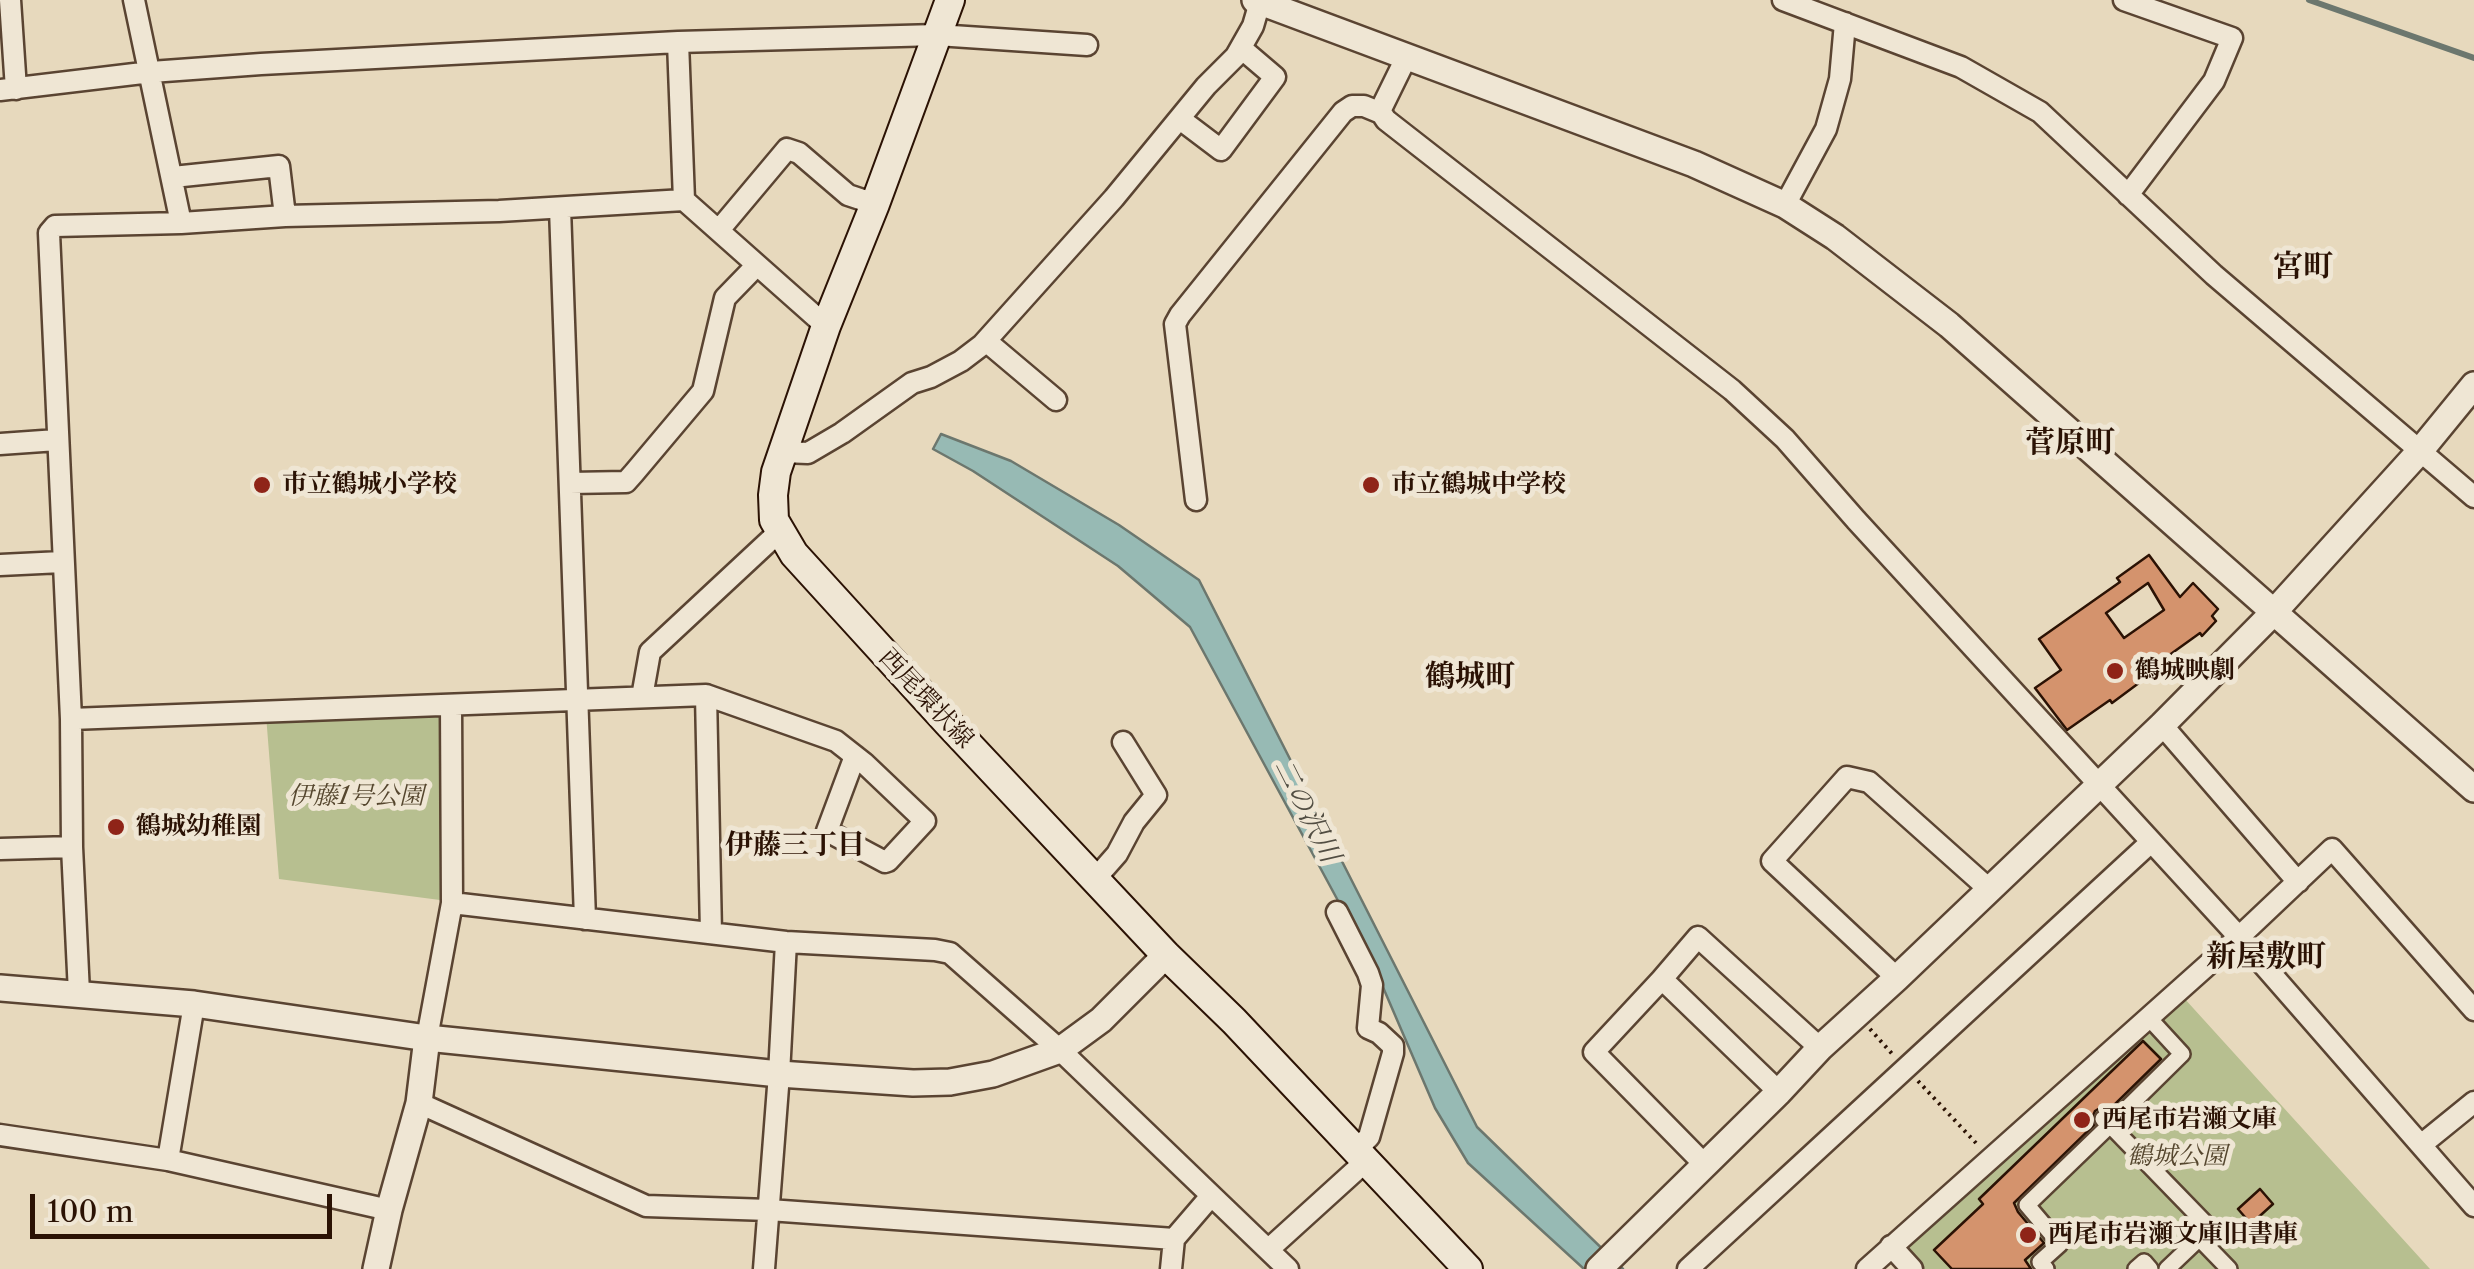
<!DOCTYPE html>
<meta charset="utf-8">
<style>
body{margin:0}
#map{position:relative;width:2474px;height:1269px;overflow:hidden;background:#e7d9bd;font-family:"Libre Caslon Text",serif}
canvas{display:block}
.scale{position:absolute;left:30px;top:1194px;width:302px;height:45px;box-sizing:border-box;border:5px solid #2b1204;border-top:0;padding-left:12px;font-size:30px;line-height:35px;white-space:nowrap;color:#2b1204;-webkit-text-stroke:8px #efe6d4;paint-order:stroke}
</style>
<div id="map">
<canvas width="2474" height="1269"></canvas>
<div class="scale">100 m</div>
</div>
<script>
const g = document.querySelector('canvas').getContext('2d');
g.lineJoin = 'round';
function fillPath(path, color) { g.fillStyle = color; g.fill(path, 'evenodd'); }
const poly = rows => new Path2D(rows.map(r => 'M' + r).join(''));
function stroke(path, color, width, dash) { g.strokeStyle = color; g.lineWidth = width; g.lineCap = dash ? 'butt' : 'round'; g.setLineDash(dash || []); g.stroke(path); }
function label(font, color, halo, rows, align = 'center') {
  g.font = font + ' "Libre Caslon Text","Noto Serif JP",serif'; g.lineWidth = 10; g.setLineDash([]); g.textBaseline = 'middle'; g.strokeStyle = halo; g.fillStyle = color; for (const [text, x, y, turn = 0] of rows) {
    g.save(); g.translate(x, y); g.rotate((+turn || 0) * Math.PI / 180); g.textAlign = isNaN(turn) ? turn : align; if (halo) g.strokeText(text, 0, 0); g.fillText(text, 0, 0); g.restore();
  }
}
const green = poly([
 [440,707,440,900,279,879,266,715],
 [2184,998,2430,1269,1923,1269,1905,1250]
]);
const water = poly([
 [941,434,1011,461,1119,525,1199,580,1477,1127,1623,1269,1584,1269,1468,1163,1435,1108,1376,971,1190,627,1118,566,973,471,933,449,941,434]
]);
const stream = poly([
 [2309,0,2474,58]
]);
const building = poly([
 [2149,555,2180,597,2193,583,2218,609,2212,616,2216,621,2202,636,2200,633,2168,656,2173,663,2153,677,2151,674,2112,703,2110,700,2067,730,2035,688,2061,670,2039,639,2120,582,2117,578,2149,555],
 [2148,583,2164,610,2124,638,2106,613,2148,583],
 [2143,1041,2161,1059,2109,1110,2100,1108,2095,1111,2092,1118,2094,1125,2014,1203,2018,1212,2044,1243,2025,1260,2031,1269,1952,1269,1934,1250,1983,1204,1979,1199,2143,1041],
 [2260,1189,2273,1204,2251,1224,2238,1209,2260,1189]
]);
const path = poly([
 [1870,1029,1894,1056],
 [1918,1081,1976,1143]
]);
const pedestrian = poly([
 [2148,1017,2182,1054,2110,1125,2210,1228,2167,1269],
 [2198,1237,2229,1269],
 [2046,1269,2040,1262,2060,1244,2027,1205,2110,1125,2103,1119],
 [2136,1269,2144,1262,2150,1269]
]);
const minor = poly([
 [10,0,16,89],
 [134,0,181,223],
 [1783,0,1961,67,2040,112,2214,275,2474,497],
 [2124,0,2232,38,2214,81,2128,195],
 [678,42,684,200],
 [1406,58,1380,111,1386,120,1732,390,1785,439,1856,520,2239,937,2474,1206],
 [0,90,151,72,261,64,678,42,937,35,1087,45],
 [1180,119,1221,150,1275,77,1241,48],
 [173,177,279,166,285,216],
 [1785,205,1826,129,1840,79,1845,23],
 [560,208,585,919],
 [719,230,787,149,799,153,848,195,875,204],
 [986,341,1056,400],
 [0,444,57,440],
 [783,452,808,453,842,433,912,383,931,377,961,361,982,345,1114,198,1206,86,1236,56,1253,26,1260,2],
 [570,483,626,482,634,473,703,391,725,298,757,265],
 [1196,500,1175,324,1180,315,1343,112,1352,106,1364,106,1381,113],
 [0,565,62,562],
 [706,695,711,933],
 [642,697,650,652,780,531],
 [71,719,706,695,836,741,864,763,925,821,888,861,885,862,827,831,855,756],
 [2162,725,2298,882],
 [0,849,72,847],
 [1095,879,1117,854,1134,822,1156,795,1123,742],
 [452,903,786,942,935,950,950,953,1060,1050,1288,1269],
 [1337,912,1368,973,1372,985,1368,1028,1379,1033,1393,1046,1393,1053,1369,1137,1356,1150],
 [1897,978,1772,861,1847,777,1869,782,1990,890],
 [1662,979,1698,937,1820,1048],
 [79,993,72,847,71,719,49,233,55,226,181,223,285,216,499,211,684,200,826,326],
 [427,1038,452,903,451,705],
 [419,1103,646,1206,769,1210,1174,1239],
 [0,1135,168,1160,389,1210],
 [2421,1145,2474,1102],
 [168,1160,194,1004],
 [1705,1165,1594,1052,1662,979,1779,1092],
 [1891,1246,1912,1269],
 [1269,1249,1366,1161],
 [764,1269,779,1074,786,942],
 [1171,1269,1174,1239,1211,1196],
 [1688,1269,2151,842],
 [1867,1269,2239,937,2332,849,2474,1010]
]);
const tertiary = poly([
 [1255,0,1694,164,1785,205,1835,237,1949,325,2474,789],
 [0,988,194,1004,427,1038,779,1074,913,1083,950,1082,993,1074,1060,1050,1101,1020,1166,955],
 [376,1269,389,1210,419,1103,427,1038],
 [1599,1269,1779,1092,1820,1048,1897,978,2162,725,2273,613,2420,451,2474,385]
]);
const secondary = poly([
 [950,0,875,204,826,326,776,472,773,495,774,520,794,554,948,723,1166,955,1234,1021,1468,1269]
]);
const markers = [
 [262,485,10,"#8f2418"],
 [1371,485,10,"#8f2418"],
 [2115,671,10,"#8f2418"],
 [116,827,10,"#8f2418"],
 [2082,1120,10,"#8f2418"],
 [2028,1235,10,"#8f2418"]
];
const poiNames = [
 ["市立鶴城小学校",282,485],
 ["市立鶴城中学校",1391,485],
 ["鶴城映劇",2135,671],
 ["鶴城幼稚園",136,827],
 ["西尾市岩瀬文庫",2102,1120],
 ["西尾市岩瀬文庫旧書庫",2048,1235]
];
const streetNames = [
 ["西尾環状線",926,699,47]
];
const parkNames = [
 ["伊藤1号公園",356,797],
 ["鶴城公園",2177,1157]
];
const waterNames = [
 ["二の沢川",1306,811,63]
];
const neighbourhoodNames = [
 ["伊藤三丁目",795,846]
];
const quarterNames = [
 ["宮町",2303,267],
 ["菅原町",2070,443],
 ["鶴城町",1470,677],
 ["新屋敷町",2266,957]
];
fillPath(green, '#b7bf90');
fillPath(water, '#97bab4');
stroke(water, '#6c776e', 2.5);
stroke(stream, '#6c776e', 6);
fillPath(building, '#d4936d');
stroke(building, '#2b1204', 2.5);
stroke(pedestrian, '#5a4432', 20);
stroke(minor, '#5a4432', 25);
stroke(tertiary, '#5a4432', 30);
stroke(secondary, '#2b1204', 32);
stroke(path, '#2b1204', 4, [2.5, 5]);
stroke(pedestrian, '#efe6d4', 15);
stroke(minor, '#efe6d4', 20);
stroke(tertiary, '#efe6d4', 25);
stroke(secondary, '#efe6d4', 28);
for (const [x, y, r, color] of markers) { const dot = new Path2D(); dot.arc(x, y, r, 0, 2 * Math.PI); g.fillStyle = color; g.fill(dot); stroke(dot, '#efe6d4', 4); }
label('bold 25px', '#2b1204', '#efe6d4', poiNames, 'left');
label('25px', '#2b1204', '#efe6d4', streetNames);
label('italic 25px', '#55462e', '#efe6d4', parkNames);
label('italic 28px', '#514d42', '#efe6d4', waterNames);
label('bold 28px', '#2b1204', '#efe6d4', neighbourhoodNames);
label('bold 30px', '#2b1204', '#efe6d4', quarterNames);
</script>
